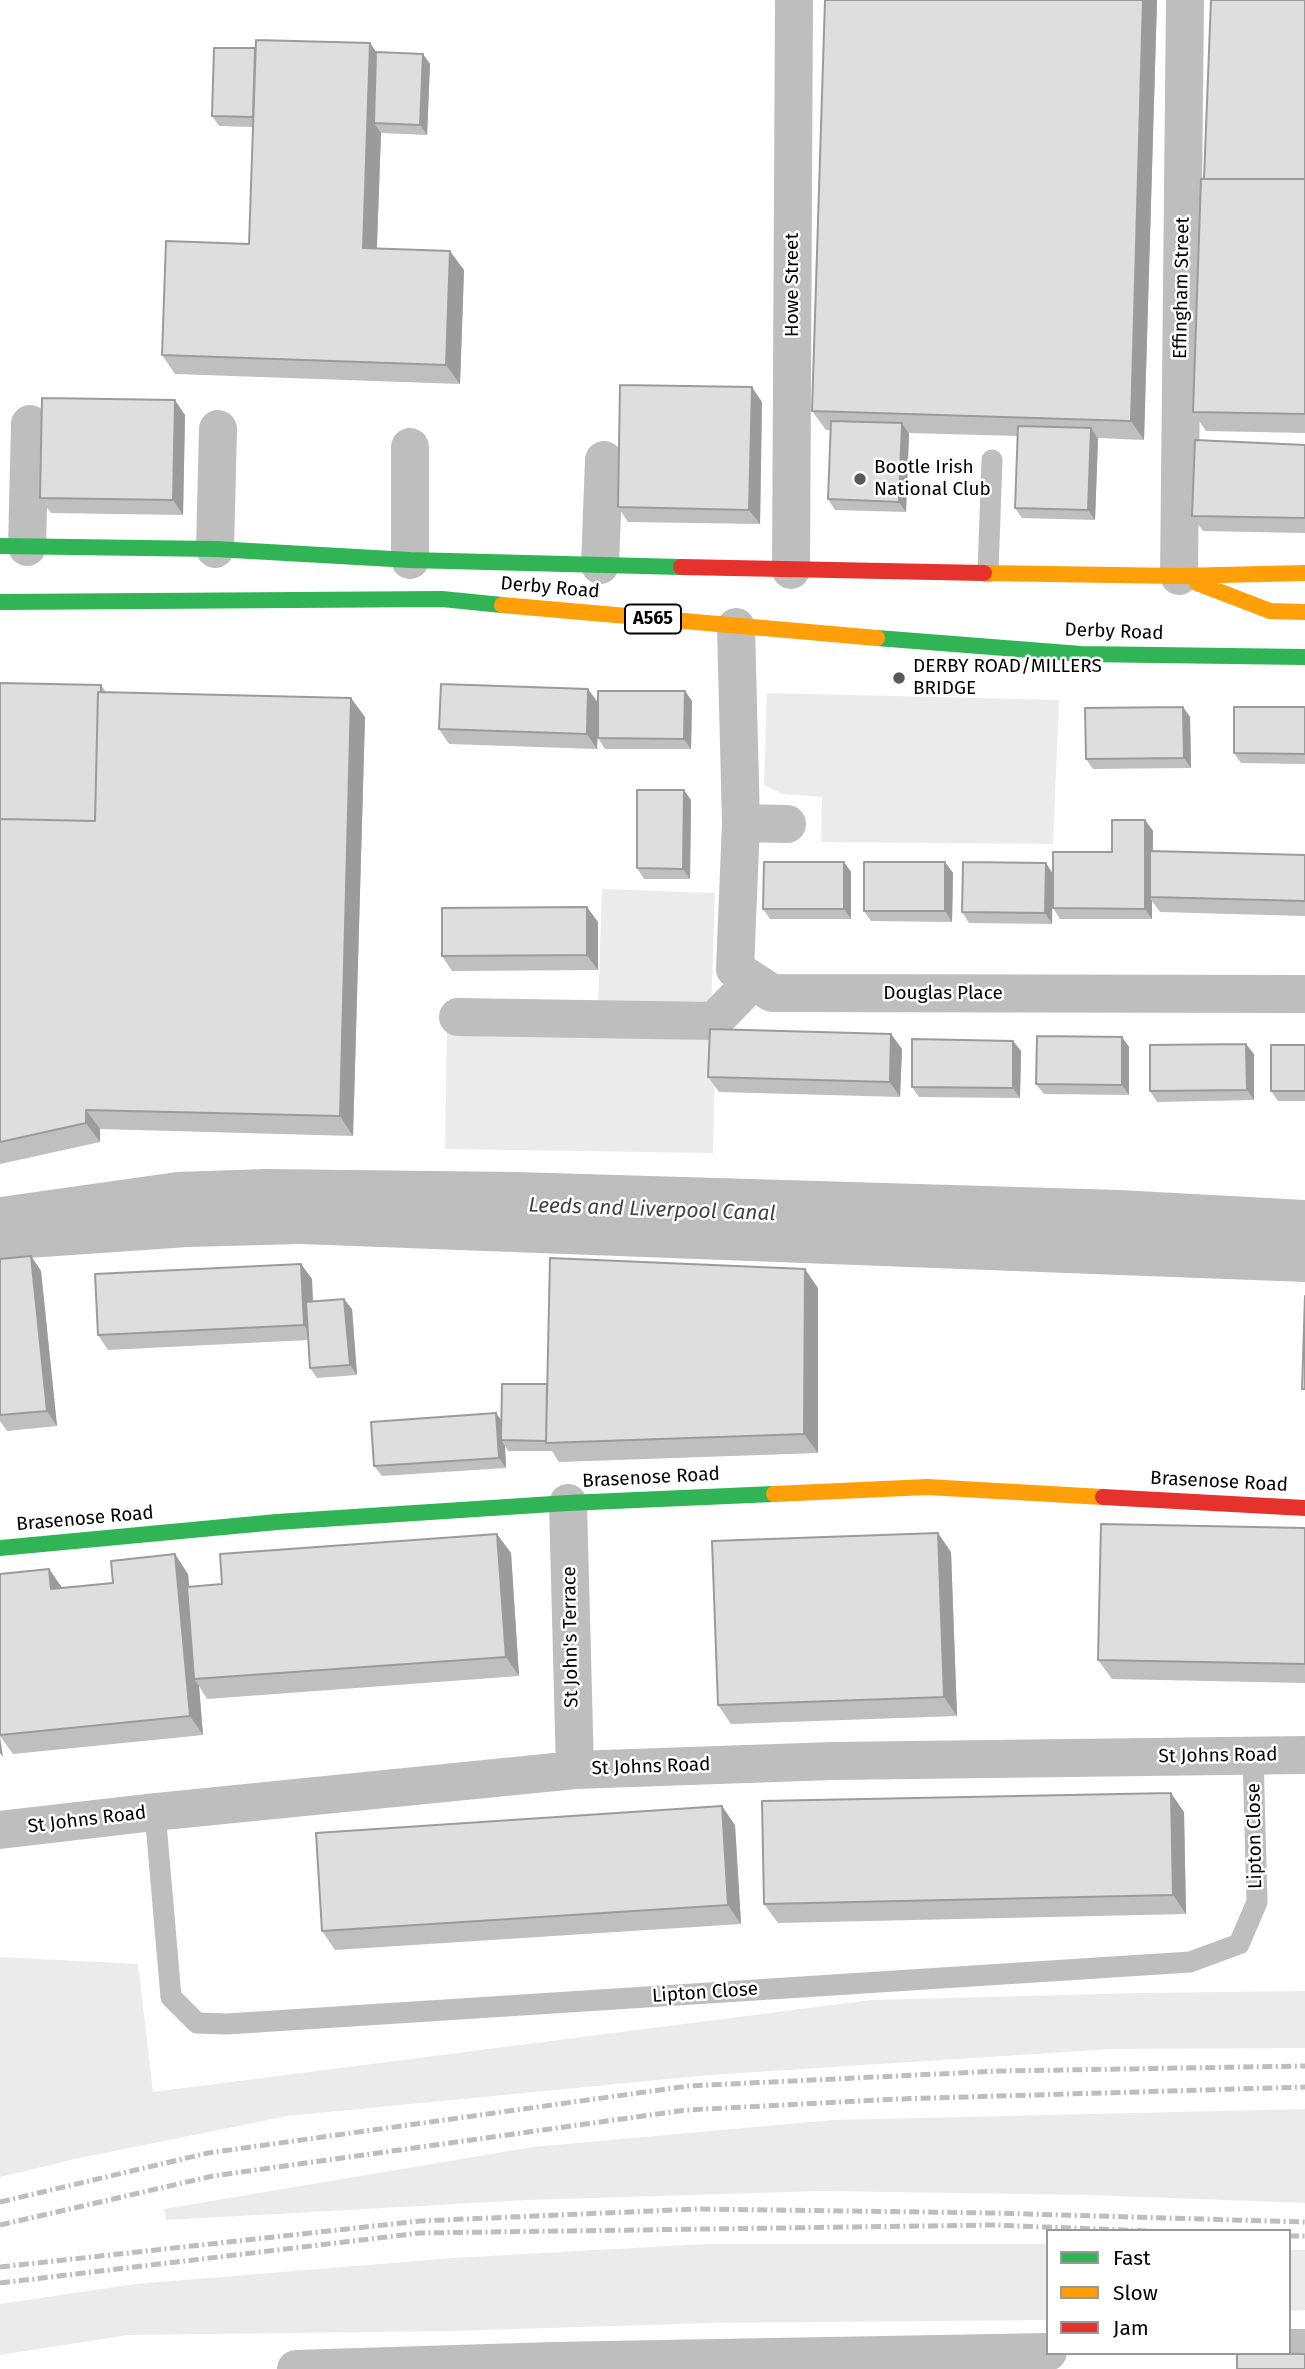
<!DOCTYPE html>
<style>
body{margin:0}
#map{position:relative;width:1305px;height:2369px;overflow:hidden;background:#fff;font-family:"Fira Sans",sans-serif}
canvas{display:block}
.legend{position:absolute;left:1046px;top:2229px;width:245px;height:126px;box-sizing:border-box;background:#fff;border:2px solid #999;margin:0;padding:9px 12px;list-style:none;font-size:21px;color:#000}
.legend li{display:flex;align-items:center;gap:14px;height:35px}
.legend b{width:35px;border:2px solid #999}
</style>
<div id="map">
<canvas width="1305" height="2369"></canvas>
<ul class="legend">
<li><b style="height:9px;background:#30b455"></b>Fast</li>
<li><b style="height:9px;background:#ff9f0a"></b>Slow</li>
<li><b style="height:9px;background:#e5322d"></b>Jam</li>
</ul>
</div>
<script>
const g = document.querySelector('canvas').getContext('2d');
g.lineJoin = 'round';
function fillPath(path, color) { g.fillStyle = color; g.fill(path, 'evenodd'); }
const poly = rows => new Path2D(rows.map(r => 'M' + r).join(''));
function stroke(path, color, width, dash) { g.strokeStyle = color; g.lineWidth = width; g.lineCap = dash ? 'butt' : 'round'; g.setLineDash(dash || []); g.stroke(path); }
function label(font, color, halo, rows, align = 'center') {
  g.font = font + ' "Fira Sans",sans-serif'; g.lineWidth = 5; g.setLineDash([]); g.textBaseline = 'middle'; g.strokeStyle = halo; g.fillStyle = color; for (const [text, x, y, turn = 0] of rows) {
    g.save(); g.translate(x, y); g.rotate((+turn || 0) * Math.PI / 180); g.textAlign = isNaN(turn) ? turn : align; if (halo) g.strokeText(text, 0, 0); g.fillText(text, 0, 0); g.restore();
  }
}
const green = poly([
 [767,693,1059,700,1053,844,821,842,822,797,782,794,764,785],
 [602,889,715,893,711,1015,598,1011],
 [447,1032,715,1037,713,1153,445,1149],
 [0,1957,138,1964,153,2092,871,2000,1140,1993,1305,1991,1305,2048,1112,2049,710,2075,287,2116,75,2159,0,2177],
 [1305,2109,1305,2203,1090,2195,823,2191,528,2200,166,2220,164,2209,533,2147,833,2120],
 [705,2244,1048,2244,1048,2320,709,2323,453,2331,128,2335,0,2355,0,2304,135,2284,453,2258],
 [1289,2250,1305,2250,1305,2310,1289,2311]
]);
const water = poly([
 [266,1169,516,1172,1119,1190,1305,1200,1305,1282,301,1244,188,1247,0,1260,0,1197,177,1172]
]);
const lane = poly([
 [988,572,992,460],
 [155,1812,171,1997,197,2023,227,2024,1190,1962,1239,1944,1257,1902,1253,1755]
]);
const street = poly([
 [410,447,410,560],
 [27,547,30,424],
 [215,549,218,429],
 [600,565,604,460],
 [791,570,794,0],
 [1179,576,1185,0],
 [736,627,741,823,735,969,772,993,1305,994],
 [741,823,787,824],
 [458,1017,714,1021,753,981],
 [568,1503,575,1770],
 [0,1830,155,1812,575,1770,833,1761,1305,1755],
 [1289,2348,1305,2348],
 [296,2369,553,2361,1048,2352]
]);
const fast = poly([
 [0,546,215,549,410,560,681,567],
 [0,602,442,599,502,605],
 [877,638,1081,654,1305,657],
 [0,1548,277,1522,568,1503,774,1494]
]);
const slow = poly([
 [984,573,1179,576,1305,573],
 [1197,583,1270,611,1305,612],
 [502,605,877,638],
 [774,1494,927,1487,1103,1497]
]);
const jam = poly([
 [681,567,984,573],
 [1103,1497,1305,1508]
]);
const rail = poly([
 [0,2202,208,2153,688,2086,1000,2071,1305,2066],
 [0,2225,213,2176,686,2110,898,2099,1305,2087],
 [1289,2236,1305,2236],
 [0,2267,420,2221,697,2209,994,2213,1305,2222],
 [0,2283,420,2233,993,2225,1149,2231]
]);
const wall = poly([
 [825,0,1157,0,1144,440,1098,438,1095,520,1022,518,1015,508,1018,436,909,433,906,512,835,510,828,499,830,430,826,430,812,411],
 [1305,0,1305,433,1206,431,1193,412,1204,179],
 [370,43,376,52,430,64,427,135,381,133,377,249,464,270,460,384,175,374,162,355,249,244,253,127,219,126,212,116,255,48],
 [762,402,760,524,628,522,618,507],
 [185,415,183,515,51,513,40,498],
 [1305,445,1305,533,1203,531,1192,516],
 [0,683,101,685,106,692,365,717,353,1136,100,1129,100,1142,0,1164],
 [685,691,692,701,691,749,605,749,598,738,598,717,597,749,449,744,439,729,598,703],
 [1183,707,1190,717,1191,768,1093,769,1086,759],
 [1305,707,1305,764,1241,763,1234,753],
 [691,800,690,879,644,879,637,868],
 [1145,820,1153,831,1153,851,1305,855,1305,916,1160,912,1152,901,1152,919,1060,919,1053,908],
 [844,862,851,872,851,919,770,919,763,909],
 [945,862,953,873,952,922,871,921,864,911],
 [1046,863,1052,924,969,923,962,912],
 [598,922,598,970,452,971,442,956],
 [891,1034,902,1049,900,1097,719,1092,708,1077],
 [1122,1037,1129,1047,1129,1095,1044,1094,1036,1084],
 [1013,1041,1021,1051,1020,1098,919,1097,912,1087],
 [1305,1045,1305,1101,1278,1101,1271,1091],
 [1254,1054,1254,1100,1157,1102,1150,1091],
 [31,1256,41,1271,57,1426,7,1431,0,1421,0,1259],
 [301,1264,312,1279,313,1302,352,1309,357,1375,317,1378,310,1368,308,1340,108,1350,98,1335],
 [818,1288,818,1453,559,1462,552,1451,508,1451,505,1446,506,1468,382,1476,374,1466,501,1421,547,1384],
 [1305,1528,1305,1683,1112,1679,1098,1660],
 [951,1552,957,1716,731,1724,718,1705],
 [511,1553,519,1676,207,1699,199,1686,203,1735,13,1754,0,1736,0,1574,49,1569,62,1588,188,1574,189,1587,222,1584],
 [1184,1812,1186,1914,778,1923,764,1904],
 [735,1825,741,1924,335,1950,322,1931]
]);
const shadedWall = poly([
 [1143,0,1157,0,1144,440,1131,421],
 [370,43,383,62,374,123,381,133,376,267,363,248],
 [423,54,430,64,427,135,420,125],
 [450,251,464,270,460,384,446,365],
 [752,387,762,402,760,524,749,510],
 [175,400,185,415,183,515,173,500],
 [902,423,909,434,906,512,899,502],
 [1091,428,1098,439,1095,520,1088,510],
 [588,689,599,704,597,749,587,734],
 [685,691,692,701,691,749,684,739],
 [351,698,365,717,353,1136,340,1116],
 [1183,707,1190,717,1191,768,1184,758],
 [684,790,691,800,690,879,683,869],
 [1145,820,1153,831,1152,897,1150,897,1152,901,1152,919,1145,909],
 [844,862,851,872,851,919,844,909],
 [945,862,953,873,952,922,945,911],
 [1046,863,1053,874,1052,924,1045,913],
 [587,907,598,922,598,970,587,955],
 [891,1034,902,1049,900,1097,890,1082],
 [1122,1037,1129,1047,1129,1095,1122,1085],
 [1013,1041,1021,1051,1020,1098,1013,1088],
 [1246,1044,1254,1054,1254,1100,1247,1090],
 [86,1110,100,1129,100,1142,86,1123],
 [31,1256,41,1271,57,1426,47,1411],
 [301,1264,312,1279,314,1340,304,1325],
 [805,1269,818,1288,818,1453,804,1434],
 [344,1299,352,1309,357,1375,350,1365],
 [496,1413,504,1424,501,1440,505,1446,506,1468,499,1458],
 [938,1533,951,1552,957,1716,944,1697],
 [497,1534,511,1553,519,1676,506,1657],
 [175,1554,188,1574,198,1679,194,1679,199,1686,203,1735,190,1716],
 [49,1569,63,1589,51,1589],
 [0,1736,3,1757,0,1753],
 [1171,1793,1184,1812,1186,1914,1173,1895],
 [722,1806,735,1825,741,1924,728,1905]
]);
const building = poly([
 [825,0,1143,0,1131,421,812,411,825,0],
 [1211,0,1305,0,1305,179,1204,179,1211,0],
 [256,40,370,43,363,248,450,251,446,365,162,355,166,241,249,244,256,40],
 [214,48,255,48,253,117,212,116,214,48],
 [376,52,423,54,420,125,374,123,376,52],
 [1201,179,1305,179,1305,414,1193,412,1201,179],
 [620,385,752,387,749,510,618,507,620,385],
 [42,398,175,400,173,500,40,498,42,398],
 [831,421,902,423,899,502,828,499,831,421],
 [1018,426,1091,428,1088,510,1015,508,1018,426],
 [1195,440,1305,445,1305,518,1192,516,1195,440],
 [0,683,101,685,101,692,98,692,95,821,0,819,0,683],
 [441,684,588,689,587,734,439,729,441,684],
 [598,691,685,691,684,739,598,738,598,691],
 [98,692,351,698,340,1116,86,1110,86,1123,0,1142,0,819,95,821,98,692],
 [1183,707,1184,758,1086,759,1085,708,1183,707],
 [1234,707,1305,707,1305,754,1234,753,1234,707],
 [637,790,684,790,683,869,637,868,637,790],
 [1112,820,1145,820,1145,909,1053,908,1053,852,1112,852,1112,820],
 [1150,851,1305,855,1305,901,1150,897,1150,851],
 [764,862,844,862,844,909,763,909,764,862],
 [864,862,945,862,945,911,864,911,864,862],
 [963,862,1046,863,1045,913,962,912,963,862],
 [587,907,587,955,442,956,442,908,587,907],
 [710,1029,891,1034,890,1082,708,1077,710,1029],
 [1037,1036,1122,1037,1122,1085,1036,1084,1037,1036],
 [912,1039,1013,1041,1013,1088,912,1087,912,1039],
 [1246,1044,1247,1090,1150,1091,1150,1045,1246,1044],
 [1271,1045,1305,1045,1305,1091,1271,1091,1271,1045],
 [31,1256,47,1411,0,1415,0,1259,31,1256],
 [550,1258,805,1269,804,1434,546,1443,550,1258],
 [301,1264,304,1325,98,1335,95,1274,301,1264],
 [1305,1296,1305,1389,1302,1389,1305,1296],
 [344,1299,350,1365,310,1368,306,1302,344,1299],
 [502,1384,547,1384,546,1441,501,1440,502,1384],
 [496,1413,499,1458,374,1466,371,1422,496,1413],
 [1101,1524,1305,1528,1305,1664,1098,1660,1101,1524],
 [938,1533,944,1697,718,1705,712,1541,938,1533],
 [497,1534,506,1657,194,1679,187,1587,222,1584,220,1554,497,1534],
 [175,1554,190,1716,0,1735,0,1574,49,1569,51,1589,113,1583,111,1561,175,1554],
 [1171,1793,1173,1895,764,1904,762,1801,1171,1793],
 [722,1806,728,1905,322,1931,316,1833,722,1806],
 [1237,2353,1305,2354,1305,2369,1237,2369,1237,2353]
]);
const markers = [
 [860,479,7,"#595959"],
 [899,678,7,"#595959"]
];
const shields = [
 [653,619,56]
];
const shieldNames = [
 ["A565",653,619]
];
const streetNames = [
 ["Howe Street",793,285,-90],
 ["Effingham Street",1182,288,-89],
 ["Derby Road",550,588,5],
 ["Derby Road",1114,632,2],
 ["Douglas Place",943,994],
 ["Brasenose Road",651,1478,-3],
 ["Brasenose Road",1219,1482,3],
 ["Brasenose Road",85,1519,-5],
 ["St John's Terrace",571,1637,-91],
 ["St Johns Road",1218,1756,-1],
 ["St Johns Road",651,1767,-2],
 ["St Johns Road",87,1820,-7],
 ["Lipton Close",1255,1836,-91],
 ["Lipton Close",705,1993,-4]
];
const poiNames = [
 ["Bootle Irish",874,468],
 ["National Club",874,490],
 ["DERBY ROAD/MILLERS",913,667],
 ["BRIDGE",913,689]
];
const waterNames = [
 ["Leeds and Liverpool Canal",652,1210,2]
];
fillPath(green, '#ebebeb');
fillPath(water, '#bdbdbd');
stroke(lane, '#bebebe', 21);
stroke(street, '#bebebe', 38);
stroke(fast, '#30b455', 16);
stroke(slow, '#ff9f0a', 16);
stroke(jam, '#e5322d', 16);
stroke(rail, '#bebebe', 5, [10, 3.5, 2, 3.5]);
fillPath(wall, '#bfbfbf');
fillPath(shadedWall, '#9b9b9b');
fillPath(building, '#dedede');
stroke(building, '#9b9b9b', 2);
for (const [x, y, r, color] of markers) { const dot = new Path2D(); dot.arc(x, y, r, 0, 2 * Math.PI); g.fillStyle = color; g.fill(dot); stroke(dot, '#fff', 2.5); }
for (const [x, y, w] of shields) { const box = new Path2D(); box.roundRect(x - w / 2, y - 14.5, w, 29, 5); g.fillStyle = '#fff'; g.fill(box); stroke(box, '#000', 2); }
label('bold 18px', '#000', null, shieldNames);
label('19px', '#000', '#fff', streetNames);
label('19px', '#000', '#fff', poiNames, 'left');
label('italic 21px', '#424242', '#fff', waterNames);
</script>
